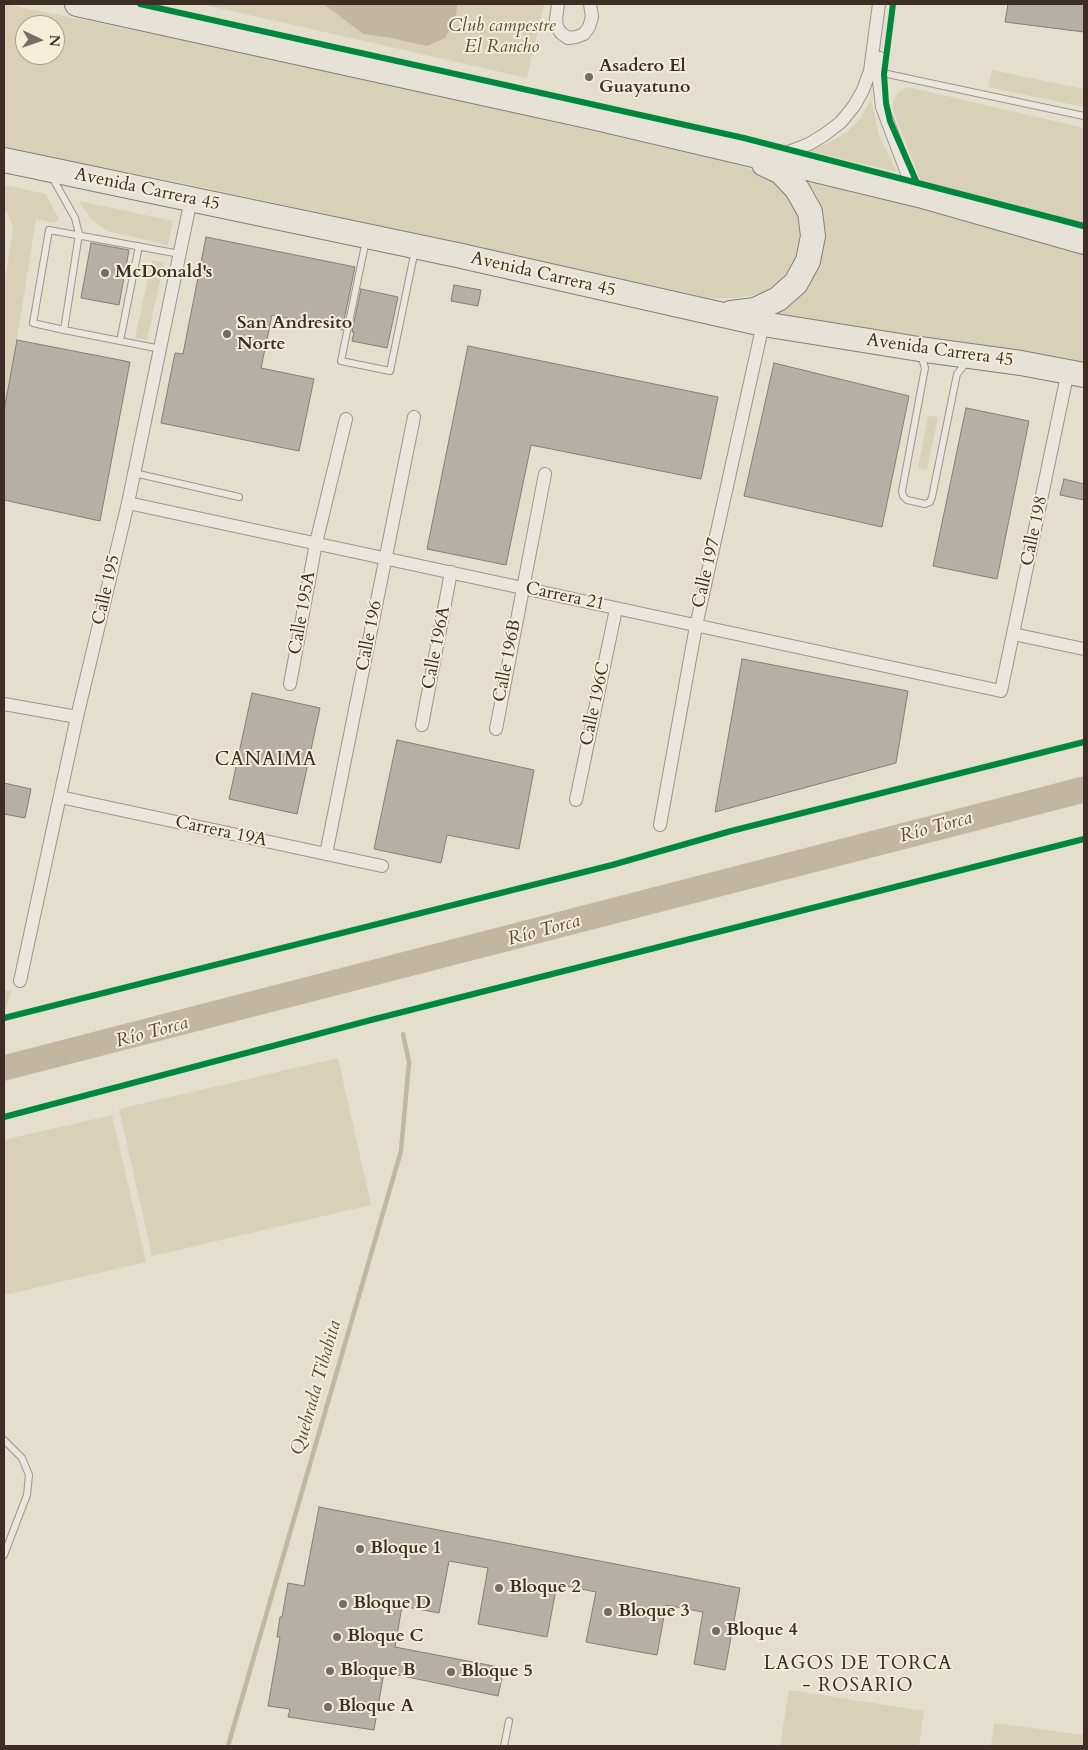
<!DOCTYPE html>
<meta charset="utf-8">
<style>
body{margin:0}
#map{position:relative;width:1088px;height:1750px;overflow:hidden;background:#e4decc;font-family:Cardo,serif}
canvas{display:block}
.frame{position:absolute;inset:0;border:5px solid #3e2d25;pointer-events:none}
.north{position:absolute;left:15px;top:15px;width:50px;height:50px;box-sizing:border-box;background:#f4edd7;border:1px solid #aba090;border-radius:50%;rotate:93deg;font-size:14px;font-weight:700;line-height:20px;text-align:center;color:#3e2d25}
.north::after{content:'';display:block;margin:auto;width:18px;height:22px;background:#786b5f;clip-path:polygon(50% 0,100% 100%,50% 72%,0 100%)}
</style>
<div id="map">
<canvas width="1088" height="1750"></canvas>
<div class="frame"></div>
<div class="north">N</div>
</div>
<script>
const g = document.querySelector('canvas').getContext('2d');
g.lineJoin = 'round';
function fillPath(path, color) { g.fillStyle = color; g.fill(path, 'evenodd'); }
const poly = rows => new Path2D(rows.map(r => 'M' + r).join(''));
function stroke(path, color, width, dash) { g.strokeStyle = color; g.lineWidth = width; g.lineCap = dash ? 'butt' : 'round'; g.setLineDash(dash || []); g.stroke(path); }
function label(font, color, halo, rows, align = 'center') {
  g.font = font + ' Cardo,serif'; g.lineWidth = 4; g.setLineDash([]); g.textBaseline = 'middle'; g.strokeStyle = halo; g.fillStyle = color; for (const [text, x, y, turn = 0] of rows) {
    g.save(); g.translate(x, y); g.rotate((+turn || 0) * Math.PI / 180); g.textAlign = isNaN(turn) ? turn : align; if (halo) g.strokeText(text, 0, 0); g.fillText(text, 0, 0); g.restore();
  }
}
const green = poly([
 [4,4,288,61,732,163,763,174,788,193,797,210,801,225,801,244,795,263,780,282,762,293,738,298,708,298,197,186,4,148],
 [25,25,55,25,55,55,25,55],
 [201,4,544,4,527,78],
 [992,70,1084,89,1084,107,988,87],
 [908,87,1084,128,1084,224,921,181,894,113,893,103,896,96,900,91],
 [871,99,879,136,897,172,809,151,830,142,847,132,861,118],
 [804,177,1084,254,1084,363,771,313,804,289,819,265,825,240,824,218,818,198],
 [4,185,46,194,59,219,55,223,36,219,17,339,4,412,4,288,13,228,8,214,4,210],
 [79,201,173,221,168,245,107,231,90,218],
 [152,260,164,263,147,340,135,338],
 [928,416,938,417,927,470,918,468],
 [12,990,5,1011,4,1011,4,991],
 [338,1058,371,1205,152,1256,119,1109],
 [112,1115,146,1262,4,1295,4,1140],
 [789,1690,924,1711,919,1746,780,1746],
 [994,1723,1084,1735,1084,1746,991,1746]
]);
const water = poly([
 [324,4,457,4,456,19,445,38,427,46,391,38,363,34],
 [1084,776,1084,803,4,1081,4,1055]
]);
const stream = poly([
 [228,1746,401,1151,409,1062,403,1034]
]);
const building = poly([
 [1008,4,1084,4,1084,32,1005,22,1008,4],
 [206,237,355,267,342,330,272,315,261,368,314,379,299,451,161,423,175,353,183,354,206,237],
 [91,243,129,250,119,305,81,298,91,243],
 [454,285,481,290,478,306,451,301,454,285],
 [361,289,398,297,387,348,352,341,354,332,352,332,361,289],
 [17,340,130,362,100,521,4,500,4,411,17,340],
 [468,346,718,397,701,479,531,445,506,565,427,549,468,346],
 [774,363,909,396,882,527,744,496,774,363],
 [966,408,1029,421,997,579,933,566,966,408],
 [1064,479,1084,484,1084,500,1060,495,1064,479],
 [742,659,908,691,896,763,715,812,742,659],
 [252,693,320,708,297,814,229,799,252,693],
 [397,740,534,770,519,849,447,835,441,863,374,849,397,740],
 [4,783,31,789,25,818,4,814,4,783],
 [319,1507,740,1588,725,1670,694,1664,703,1612,666,1605,657,1655,618,1648,586,1642,596,1592,557,1584,547,1637,478,1624,488,1568,449,1561,439,1613,402,1606,395,1647,504,1668,498,1696,384,1672,374,1730,288,1717,290,1709,268,1706,280,1637,277,1637,280,1617,282,1617,288,1583,304,1586,319,1507]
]);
const lane = poly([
 [878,72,1084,116],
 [52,177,75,218,79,234,64,330,161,349],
 [366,240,341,361,390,371,415,250],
 [64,330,33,323,49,230,180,254],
 [120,341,139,246],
 [921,355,925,368,902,491,903,496,907,500,925,504,930,502,932,497,957,374,967,362],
 [134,473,239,497],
 [4,1440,22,1458,29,1475,27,1495,4,1555],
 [504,1746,509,1721]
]);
const street = poly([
 [558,4,556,19,557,27,561,33,568,38,576,37,584,34,589,27,592,17,590,4],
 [880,58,878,72,882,107,907,173,919,195],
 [773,158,809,144,824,135,841,122,854,106,863,90,870,71,879,4],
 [128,503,1001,691,1068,371],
 [1013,634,1084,649],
 [290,684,316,543,346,419],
 [4,704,77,717],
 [422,725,451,572],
 [496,729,545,474],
 [60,797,382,866],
 [576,800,616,609],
 [660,825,696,626,763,324],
 [326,854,414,417],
 [20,981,77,717,128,503,191,199]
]);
const highway = poly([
 [77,4,592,117,737,151,919,195,1084,242],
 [4,160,457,255,763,324,919,349,1021,363,1084,375],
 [731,313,755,310,778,299,796,283,808,261,813,236,810,212,797,189,781,172,764,164]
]);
const cycleway = poly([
 [140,4,744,138,1084,226],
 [893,4,884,74,886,103,890,121,917,183],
 [4,1018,612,865,731,831,1084,742],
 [4,1117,371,1020,1084,839]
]);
const markers = [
 [589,77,5,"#786b5f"],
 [105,273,5,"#786b5f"],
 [227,334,5,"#786b5f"],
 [360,1549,5,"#786b5f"],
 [499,1588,5,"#786b5f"],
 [343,1604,5,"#786b5f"],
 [608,1612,5,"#786b5f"],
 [716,1631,5,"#786b5f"],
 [337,1637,5,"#786b5f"],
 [330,1671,5,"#786b5f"],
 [451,1672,5,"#786b5f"],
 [328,1707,5,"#786b5f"]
];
const parkNames = [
 ["Club campestre",502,27],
 ["El Rancho",502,48]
];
const poiNames = [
 ["Asadero El",599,67],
 ["Guayatuno",599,88],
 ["McDonald's",115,273],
 ["San Andresito",237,324],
 ["Norte",237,345],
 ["Bloque 1",370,1549],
 ["Bloque 2",509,1588],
 ["Bloque D",353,1604],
 ["Bloque 3",618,1612],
 ["Bloque 4",726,1631],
 ["Bloque C",347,1637],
 ["Bloque B",340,1671],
 ["Bloque 5",461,1672],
 ["Bloque A",338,1707]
];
const streetNames = [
 ["Avenida Carrera 45",147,190,12],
 ["Avenida Carrera 45",543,275,13],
 ["Avenida Carrera 45",940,351,8],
 ["Calle 198",1035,531,-78],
 ["Calle 197",707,573,-77],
 ["Calle 195",107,590,-77],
 ["Carrera 21",565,597,12],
 ["Calle 195A",303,613,-80],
 ["Calle 196",370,636,-79],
 ["Calle 196A",437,648,-79],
 ["Calle 196B",508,661,-79],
 ["Calle 196C",596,704,-78],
 ["Carrera 19A",221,832,12]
];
const neighbourhoodNames = [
 ["CANAIMA",266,761],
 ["LAGOS DE TORCA",858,1665],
 ["- ROSARIO",858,1687]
];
const waterNames = [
 ["Río Torca",936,828,-15],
 ["Río Torca",544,931,-15],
 ["Río Torca",152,1033,-15],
 ["Quebrada Tibabita",317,1388,-74]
];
fillPath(green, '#d9d0b8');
fillPath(water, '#c1b7a0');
stroke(stream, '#c1b7a0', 4.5);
fillPath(building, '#b5b0a3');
stroke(building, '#847e75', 1);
stroke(lane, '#9b968b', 8);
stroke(street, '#9b968b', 14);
stroke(highway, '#847e75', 26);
stroke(lane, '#eae6dd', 6);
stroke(street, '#eae6dd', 12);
stroke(highway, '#e7e2d8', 24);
stroke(cycleway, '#00873e', 6);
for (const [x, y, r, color] of markers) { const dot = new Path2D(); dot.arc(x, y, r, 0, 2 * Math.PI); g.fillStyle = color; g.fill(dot); stroke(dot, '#f4edd7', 2); }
label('italic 18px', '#5b4b3f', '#f4edd7', parkNames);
label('bold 18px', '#3e2d25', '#f4edd7', poiNames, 'left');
label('18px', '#3e2d25', '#f4edd7', streetNames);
g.letterSpacing = '1px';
label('19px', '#3e2d25', '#f4edd7', neighbourhoodNames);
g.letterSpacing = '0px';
label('italic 19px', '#5b4b3f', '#f4edd7', waterNames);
</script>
